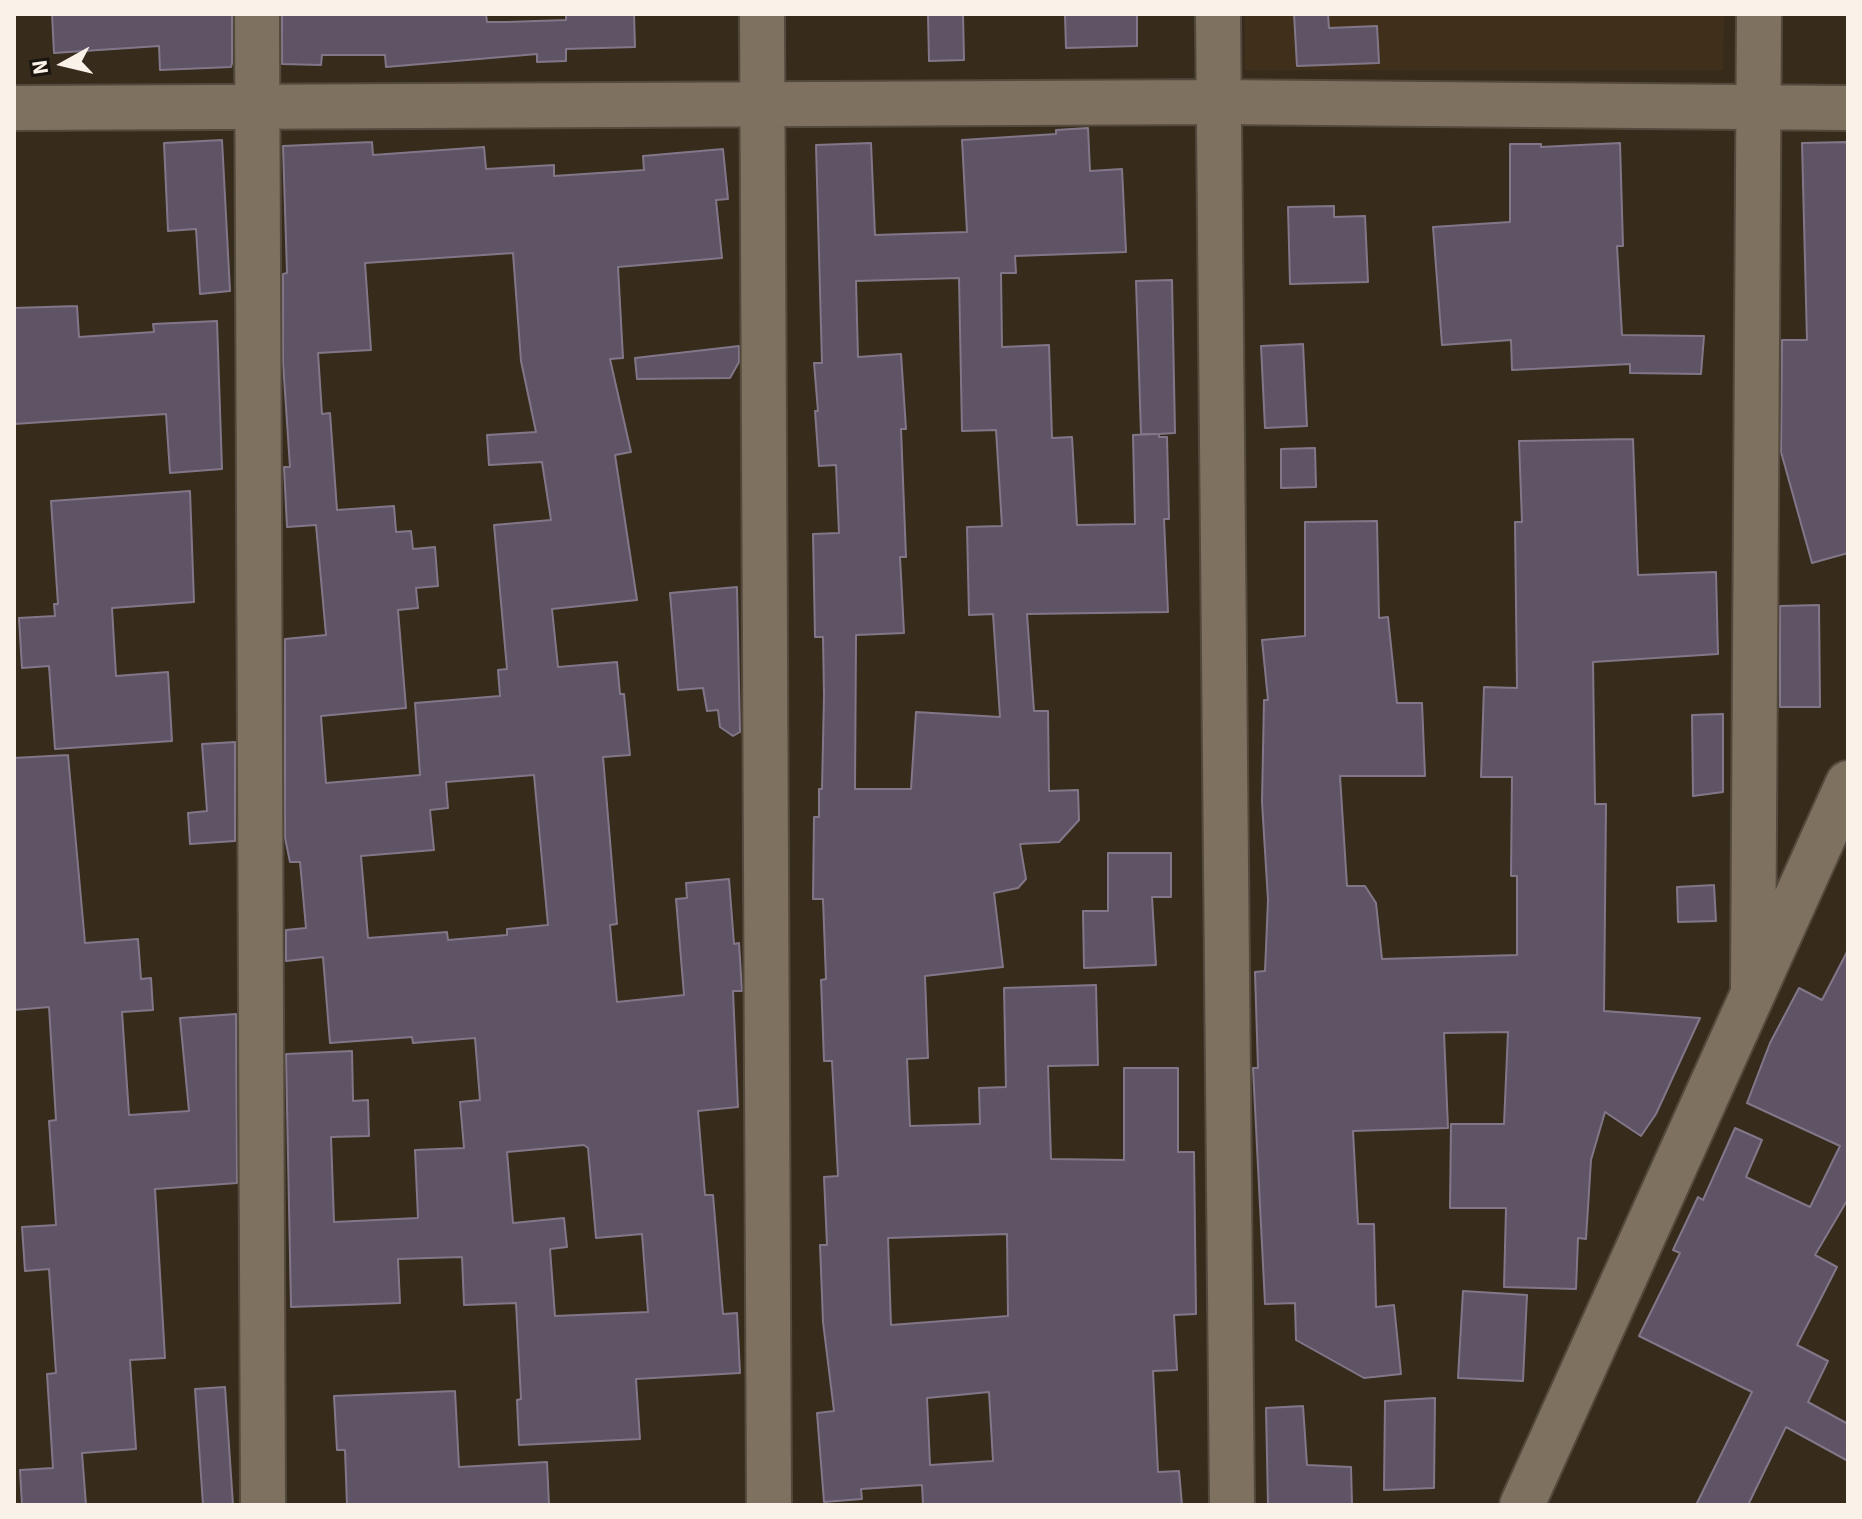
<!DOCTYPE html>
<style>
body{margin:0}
#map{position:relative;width:1862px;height:1519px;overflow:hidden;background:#372b1c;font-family:"Source Sans 3",sans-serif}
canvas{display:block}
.frame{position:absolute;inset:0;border:16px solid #faf2e9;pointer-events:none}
.north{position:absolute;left:24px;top:24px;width:80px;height:80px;-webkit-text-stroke:6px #1a150e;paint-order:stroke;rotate:262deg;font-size:22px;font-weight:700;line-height:32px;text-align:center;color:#faf2e9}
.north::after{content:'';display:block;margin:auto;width:28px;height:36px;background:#faf2e9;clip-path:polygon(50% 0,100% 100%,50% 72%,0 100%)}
</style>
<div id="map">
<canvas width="1862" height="1519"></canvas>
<div class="frame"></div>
<div class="north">N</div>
</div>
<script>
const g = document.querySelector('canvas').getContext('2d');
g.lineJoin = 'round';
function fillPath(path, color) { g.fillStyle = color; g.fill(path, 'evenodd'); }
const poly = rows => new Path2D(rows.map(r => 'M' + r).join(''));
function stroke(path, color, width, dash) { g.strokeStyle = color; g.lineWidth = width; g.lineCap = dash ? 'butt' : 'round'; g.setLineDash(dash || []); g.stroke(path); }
const built = poly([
 [1245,14,1724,14,1723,70,1245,70]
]);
const building = poly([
 [52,14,232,14,232,63,231,67,160,70,159,46,54,53,52,14],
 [282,14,486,14,487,22,507,22,566,20,566,14,634,14,635,47,566,49,566,61,537,62,537,54,386,67,385,55,322,55,321,65,282,64,282,14],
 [928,14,963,14,964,60,929,61,928,14],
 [1137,14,1137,46,1066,48,1065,15,1137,14],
 [1294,14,1328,14,1329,28,1377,26,1379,63,1297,66,1294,14],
 [1088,128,1090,171,1122,169,1126,252,1015,256,1016,273,1001,273,1002,347,1049,345,1052,438,1072,437,1077,525,1135,524,1133,435,1157,434,1141,434,1136,281,1172,280,1175,433,1159,434,1159,437,1167,437,1169,519,1164,519,1168,612,1027,614,1034,711,1048,711,1049,791,1078,790,1079,820,1059,842,1020,844,1026,879,1018,888,994,893,1003,967,925,976,928,1058,907,1059,910,1126,980,1124,979,1088,1006,1087,1004,988,1096,985,1098,1065,1048,1066,1051,1159,1124,1160,1124,1068,1178,1068,1178,1152,1194,1152,1196,1314,1174,1315,1177,1370,1153,1371,1158,1472,1179,1471,1182,1505,923,1505,922,1485,861,1489,862,1499,824,1502,817,1413,834,1411,823,1322,820,1245,827,1245,824,1177,838,1176,832,1061,824,1061,821,980,826,979,823,899,813,899,814,817,819,817,819,789,822,789,824,695,823,637,815,637,813,534,839,533,836,465,819,466,815,411,818,411,814,363,822,363,816,145,871,143,875,235,967,232,962,140,1056,134,1056,130,1088,128],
 [959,278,962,431,996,430,1002,526,967,527,969,615,993,614,1000,717,916,712,911,789,855,789,856,635,904,633,900,557,906,557,901,429,906,429,901,354,858,357,856,281,959,278],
 [1007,1234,1008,1316,891,1325,888,1238,1007,1234],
 [989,1392,993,1461,930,1465,927,1398,989,1392],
 [222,140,230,291,200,294,196,229,168,231,164,143,222,140],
 [372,142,373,155,484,147,486,169,554,165,554,176,644,170,643,156,723,149,728,199,716,200,722,258,618,267,623,358,610,359,631,452,615,455,637,600,552,609,558,667,617,662,620,694,624,694,630,755,603,757,617,924,610,925,617,1002,684,995,676,899,687,898,686,883,729,879,734,944,739,943,742,991,733,991,738,1107,698,1111,705,1195,713,1195,723,1314,737,1313,740,1373,636,1379,640,1439,519,1445,517,1400,521,1399,516,1303,464,1305,462,1257,398,1259,400,1303,291,1307,286,1054,352,1051,353,1101,368,1100,369,1136,331,1137,334,1222,418,1218,415,1150,464,1148,460,1102,480,1100,475,1038,413,1043,412,1037,330,1043,323,957,286,961,286,930,306,928,300,862,290,862,285,838,285,639,326,635,316,525,287,527,284,467,290,467,283,362,283,274,287,273,283,146,372,142],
 [513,253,521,361,536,432,487,435,489,465,542,462,551,520,494,525,507,669,498,670,500,696,415,703,420,775,326,783,321,716,406,708,398,610,418,608,416,588,438,586,435,547,413,549,411,531,396,532,394,506,337,510,330,413,322,414,318,353,371,350,365,263,513,253],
 [534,775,548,925,507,929,507,935,448,940,447,932,368,938,361,856,434,850,430,810,448,808,446,782,534,775],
 [584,1145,588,1148,596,1238,642,1234,648,1312,555,1316,550,1249,567,1247,564,1218,513,1223,507,1152,584,1145],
 [1848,142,1848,553,1812,563,1781,452,1782,340,1807,340,1802,143,1848,142],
 [1620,143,1623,246,1617,246,1622,335,1704,336,1701,374,1630,373,1630,364,1512,370,1511,340,1442,345,1433,227,1510,222,1510,144,1541,144,1541,147,1620,143],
 [1334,206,1334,217,1365,216,1368,282,1290,284,1288,207,1334,206],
 [77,306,79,337,154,332,153,324,217,321,222,469,170,473,166,414,14,424,14,308,77,306],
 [1303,344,1307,426,1265,428,1261,346,1303,344],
 [739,346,739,362,730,378,637,379,635,358,739,346],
 [1633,439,1638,575,1716,572,1718,654,1593,662,1595,804,1606,804,1604,1011,1700,1018,1656,1114,1641,1136,1605,1112,1591,1160,1586,1239,1578,1238,1576,1289,1504,1287,1506,1208,1450,1208,1451,1124,1504,1124,1508,1032,1444,1033,1448,1128,1353,1131,1358,1224,1374,1224,1376,1307,1394,1305,1401,1374,1364,1378,1296,1340,1295,1303,1265,1304,1253,1068,1258,1068,1255,972,1265,971,1268,900,1262,802,1264,700,1268,700,1262,640,1305,636,1305,522,1377,521,1379,618,1388,617,1397,703,1422,703,1425,776,1340,776,1347,886,1365,886,1376,903,1382,959,1517,955,1517,876,1511,876,1512,777,1481,777,1484,687,1517,688,1515,522,1522,522,1519,441,1633,439],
 [1315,448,1316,487,1281,488,1281,449,1315,448],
 [190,491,194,602,112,608,116,676,168,672,172,741,55,749,49,666,22,668,19,618,55,616,54,604,58,604,51,501,190,491],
 [737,587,740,732,733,736,720,727,718,710,707,711,703,688,678,690,670,593,737,587],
 [1819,605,1820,707,1780,707,1780,606,1819,605],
 [1723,714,1723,792,1693,796,1692,715,1723,714],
 [235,742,235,841,190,844,188,813,207,811,202,744,235,742],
 [68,755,85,943,138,939,141,979,151,978,153,1010,122,1012,129,1115,189,1111,180,1018,236,1014,237,1183,155,1189,165,1358,130,1360,136,1449,82,1453,86,1505,22,1505,20,1470,53,1468,47,1374,56,1373,49,1269,25,1271,22,1227,56,1225,49,1121,56,1120,49,1007,14,1010,14,758,68,755],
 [1108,853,1171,853,1171,897,1152,897,1156,965,1084,968,1083,911,1108,911,1108,853],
 [1714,885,1716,921,1678,922,1677,887,1714,885],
 [1848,950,1848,1199,1815,1255,1837,1267,1797,1345,1828,1361,1808,1402,1848,1424,1848,1461,1786,1427,1748,1505,1696,1505,1752,1392,1639,1336,1680,1253,1673,1250,1698,1197,1703,1200,1735,1128,1762,1140,1746,1177,1810,1207,1840,1146,1747,1103,1770,1043,1799,988,1822,1000,1848,950],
 [1463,1291,1527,1295,1523,1381,1458,1378,1463,1291],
 [225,1387,233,1505,203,1505,195,1389,225,1387],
 [455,1391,459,1467,547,1462,549,1505,347,1505,345,1450,337,1450,334,1396,455,1391],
 [1435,1398,1434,1488,1384,1490,1385,1401,1435,1398],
 [1303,1406,1307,1465,1351,1467,1352,1505,1268,1505,1266,1408,1303,1406]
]);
const street = poly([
 [257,14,263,1505],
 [762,14,769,1505],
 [1218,14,1232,1505],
 [14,108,1218,102,1848,108],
 [1753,987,1759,14],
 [1522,1505,1848,783]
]);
fillPath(built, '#40301b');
fillPath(building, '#5e5465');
stroke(building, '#827789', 2);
stroke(street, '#53493c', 48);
stroke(street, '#7e7160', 44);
</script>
